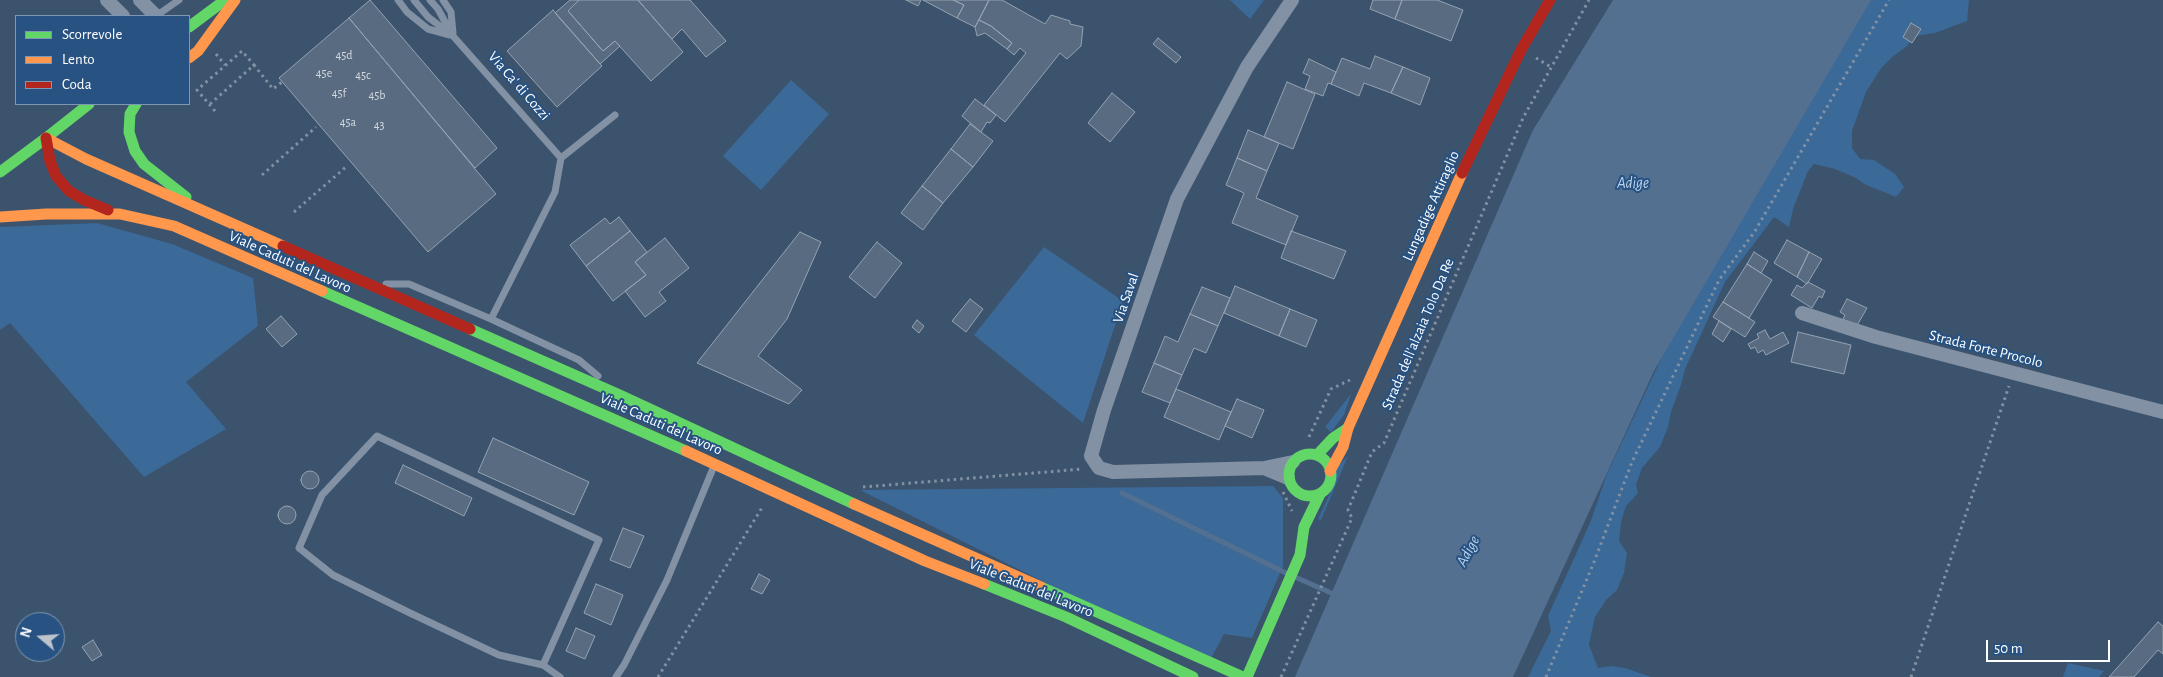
<!DOCTYPE html>
<style>
body{margin:0}
#map{position:relative;width:2163px;height:677px;overflow:hidden;background:#3c536d;font-family:"Alegreya Sans",sans-serif}
canvas{display:block}
.legend{position:absolute;left:15px;top:15px;width:175px;height:90px;box-sizing:border-box;background:#275282;border:1px solid #7d97b4;margin:0;padding:6px 9px;list-style:none;font-size:15px;color:#fff}
.legend li{display:flex;align-items:center;gap:10px;height:25px}
.legend b{width:25px;border:1px solid #7d97b4}
.north{position:absolute;left:15px;top:612px;width:50px;height:50px;box-sizing:border-box;background:#275282;border:1px solid #7d97b4;border-radius:50%;rotate:288deg;font-size:14px;font-weight:700;line-height:20px;text-align:center;color:#fff}
.north::after{content:'';display:block;margin:auto;width:18px;height:22px;background:#bbc3cc;clip-path:polygon(50% 0,100% 100%,50% 72%,0 100%)}
.scale{position:absolute;left:1986px;top:640px;width:124px;height:22px;box-sizing:border-box;border:2px solid #fff;border-top:0;padding-left:6px;font-size:15px;line-height:18px;white-space:nowrap;color:#fff;-webkit-text-stroke:4px #275282;paint-order:stroke}
</style>
<div id="map">
<canvas width="2163" height="677"></canvas>
<ul class="legend">
<li><b style="height:6px;background:#63d668"></b>Scorrevole</li>
<li><b style="height:6px;background:#ff974d"></b>Lento</li>
<li><b style="height:6px;background:#b3261e"></b>Coda</li>
</ul>
<div class="north">N</div>
<div class="scale">50 m</div>
</div>
<script>
const g = document.querySelector('canvas').getContext('2d');
g.lineJoin = 'round';
function fillPath(path, color) { g.fillStyle = color; g.fill(path, 'evenodd'); }
const poly = rows => new Path2D(rows.map(r => 'M' + r).join(''));
function stroke(path, color, width, dash) { g.strokeStyle = color; g.lineWidth = width; g.lineCap = dash ? 'butt' : 'round'; g.setLineDash(dash || []); g.stroke(path); }
function label(font, color, halo, rows, align = 'center') {
  g.font = font + ' "Alegreya Sans",sans-serif'; g.lineWidth = 4; g.setLineDash([]); g.textBaseline = 'middle'; g.strokeStyle = halo; g.fillStyle = color; for (const [text, x, y, turn = 0] of rows) {
    g.save(); g.translate(x, y); g.rotate((+turn || 0) * Math.PI / 180); g.textAlign = isNaN(turn) ? turn : align; if (halo) g.strokeText(text, 0, 0); g.fillText(text, 0, 0); g.restore();
  }
}
const green = poly([
 [1230,0,1264,0,1250,19],
 [1855,0,1969,0,1967,21,1935,33,1914,36,1907,46,1892,57,1882,67,1866,92,1852,131,1852,148,1860,159,1874,160,1895,174,1904,187,1896,197,1864,184,1856,178,1835,169,1814,164,1808,171,1793,209,1789,227,1774,217,1725,282,1685,369,1682,382,1671,412,1668,427,1660,447,1642,468,1636,485,1638,493,1626,506,1621,522,1619,541,1627,553,1624,573,1617,590,1606,600,1595,617,1589,645,1598,668,1611,666,1625,668,1651,677,1528,677,1551,631,1548,616,1590,523,1607,474,1679,321],
 [791,80,829,114,761,190,723,156],
 [97,223,172,244,253,278,258,326,186,382,226,429,144,477,10,323,0,330,0,227],
 [1044,247,1123,301,1083,423,974,335],
 [1351,394,1344,415,1331,432,1325,427],
 [1348,456,1321,520,1318,519,1334,485,1337,467],
 [1273,486,1283,498,1283,566,1252,638,1224,634,1208,664,860,490],
 [2068,663,2104,671,2099,677,2063,677]
]);
const water = poly([
 [1613,0,1871,0,1654,371,1513,677,1295,677,1533,130]
]);
const stream = poly([
 [1122,493,1288,574],
 [1295,577,1338,596]
]);
const building = poly([
 [370,0,497,148,475,168,349,18,370,0],
 [570,0,579,0,568,11,603,51,615,41,620,46,600,64,555,13,570,0],
 [579,0,638,0,683,52,651,81,615,41,603,51,568,11,579,0],
 [638,0,690,0,726,41,706,57,682,29,672,39,638,0],
 [906,0,921,0,918,6,906,0],
 [923,0,953,0,964,5,957,18,923,0],
 [953,0,989,0,975,27,957,18,964,5,953,0],
 [989,0,1002,0,1045,24,1051,15,1070,21,1070,24,1083,27,1081,46,1067,59,1060,53,1005,122,984,105,1026,53,1020,48,1014,55,1007,49,1012,43,991,26,979,20,989,0],
 [1373,0,1402,0,1395,19,1370,9,1373,0],
 [1402,0,1437,0,1463,10,1451,41,1395,19,1402,0],
 [553,10,602,66,557,107,507,51,553,10],
 [349,18,496,194,428,252,279,78,349,18],
 [979,20,991,26,1012,43,1007,49,985,33,977,36,975,27,979,20],
 [1911,23,1921,29,1912,43,1903,37,1911,23],
 [1158,38,1181,57,1176,63,1153,44,1158,38],
 [1375,56,1403,67,1391,93,1364,83,1359,96,1331,84,1342,58,1370,69,1375,56],
 [1309,59,1336,72,1331,84,1328,83,1323,96,1305,89,1310,76,1303,73,1309,59],
 [1403,67,1430,78,1420,105,1391,93,1403,67],
 [1287,82,1315,94,1293,149,1264,137,1287,82],
 [1112,93,1135,112,1110,142,1088,123,1112,93],
 [975,99,996,115,990,123,987,122,981,132,962,116,975,99],
 [970,124,993,141,973,167,951,149,970,124],
 [1248,130,1279,143,1267,171,1237,158,1248,130],
 [951,149,973,167,943,203,922,186,951,149],
 [1237,158,1267,171,1256,198,1298,216,1286,245,1232,223,1244,193,1226,185,1237,158],
 [922,186,943,203,923,230,901,213,922,186],
 [619,217,630,231,586,266,570,245,605,218,610,224,619,217],
 [630,231,647,252,635,262,646,275,613,301,586,266,630,231],
 [1291,231,1346,251,1334,279,1281,258,1291,231],
 [800,232,821,242,787,319,758,356,802,390,789,404,697,363,800,232],
 [665,238,689,268,659,292,666,301,645,317,625,291,646,275,635,262,665,238],
 [1787,240,1809,252,1797,277,1774,263,1787,240],
 [877,242,902,263,875,298,849,277,877,242],
 [1754,252,1768,261,1761,273,1747,264,1754,252],
 [1809,252,1822,259,1807,284,1797,277,1809,252],
 [1747,264,1772,280,1749,318,1723,302,1747,264],
 [1808,282,1825,291,1822,298,1819,296,1812,308,1791,295,1797,285,1802,288,1808,282],
 [1235,286,1290,309,1279,336,1224,313,1235,286],
 [1202,287,1230,298,1218,326,1190,314,1202,287],
 [970,299,983,309,966,332,952,321,970,299],
 [1847,299,1867,308,1856,327,1843,319,1845,315,1840,312,1847,299],
 [1723,302,1755,322,1745,337,1713,317,1723,302],
 [1290,309,1317,320,1306,347,1279,336,1290,309],
 [1190,314,1218,326,1206,353,1194,348,1182,375,1154,363,1165,336,1178,342,1190,314],
 [281,316,297,334,282,347,266,329,281,316],
 [917,320,924,326,919,333,912,327,917,320],
 [1719,321,1731,329,1723,342,1712,334,1719,321],
 [1765,330,1770,339,1783,332,1789,343,1766,355,1763,350,1758,353,1755,347,1751,349,1748,344,1759,338,1757,334,1765,330],
 [1798,332,1851,345,1844,374,1791,362,1798,332],
 [1154,363,1182,375,1170,403,1142,392,1154,363],
 [1176,389,1231,412,1219,440,1164,417,1176,389],
 [1237,399,1264,410,1252,438,1225,426,1237,399],
 [493,438,589,482,574,515,478,472,493,438],
 [403,465,472,498,464,516,395,483,403,465],
 '301 480a9 9 0 1 1 18 0a9 9 0 1 1-18 0Z',
 '278 515a9 9 0 1 1 18 0a9 9 0 1 1-18 0Z',
 [623,528,644,536,630,568,610,560,623,528],
 [759,574,770,580,762,594,751,589,759,574],
 [596,584,623,595,611,625,584,613,596,584],
 [2158,622,2163,626,2163,654,2158,650,2134,677,2109,677,2158,622],
 [576,628,595,636,585,659,566,651,576,628],
 [93,640,102,655,92,661,82,647,93,640]
]);
const path = poly([
 [216,54,225,65],
 [1536,58,1551,67],
 [210,104,254,65,273,89,282,82],
 [215,111,197,90,242,51,254,65],
 [262,175,316,127],
 [294,212,347,166],
 [1309,437,1331,389,1350,380],
 [863,487,1083,469],
 [1283,492,1292,511],
 [658,677,763,506],
 [1281,677,1352,518,1348,510,1372,452,1384,443,1523,118,1589,0],
 [1546,677,1594,562,1632,462,1719,280,1755,231,1889,0],
 [1911,677,2009,386]
]);
const lane = poly([
 [398,0,407,12,428,29,450,35],
 [414,0,428,17,453,36,561,158],
 [430,0,438,9,450,31],
 [443,0,451,12,453,33],
 [156,16,179,0],
 [386,284,409,284,491,319,579,360,598,376],
 [491,319,555,192,561,158,615,115],
 [543,665,599,540,377,436,322,495,299,548,333,575,410,613,499,655,543,665,560,677],
 [616,677,624,665,667,580,714,466]
]);
const street = poly([
 [107,0,123,16],
 [140,0,156,16],
 [1292,0,1247,67,1177,199,1104,410,1091,456,1099,468,1113,472,1264,468,1293,462],
 [1802,313,1876,337,2163,412],
 [1264,468,1288,478]
]);
const fast = poly([
 [189,27,225,0],
 [136,104,130,114,129,132,135,151,144,164,186,197],
 [46,138,89,104],
 [0,172,46,138],
 [322,291,686,451],
 [470,329,622,396,854,504],
 '1289 475a21 21 0 1 1 42 0a21 21 0 1 1-42 0Z',
 [1317,455,1333,438,1348,428],
 [984,584,1066,617,1193,677],
 [1041,587,1243,677],
 [1247,677,1300,555,1304,527,1320,494]
]);
const slow = poly([
 [189,58,198,51,235,0],
 [46,138,86,159,283,246],
 [0,217,46,214,120,214,174,226,322,291],
 [686,451,925,561,984,584],
 [1330,471,1343,447,1348,428,1462,173],
 [854,504,1041,587]
]);
const jam = poly([
 [46,138,50,161,56,176,69,191,84,200,108,210],
 [1462,173,1521,50,1550,0],
 [283,246,470,329]
]);
const numberNames = [
 ["45d",344,55],
 ["45e",324,73],
 ["45c",363,75],
 ["45f",339,93],
 ["45b",377,95],
 ["45a",348,122],
 ["43",379,125]
];
const streetNames = [
 ["Via Ca' di Cozzi",519,86,49],
 ["Lungadige Attiraglio",1431,206,-66],
 ["Viale Caduti del Lavoro",290,262,24],
 ["Via Saval",1126,298,-71],
 ["Strada dell'alzaia Tolo Da Re",1418,334,-67],
 ["Strada Forte Procolo",1986,349,14],
 ["Viale Caduti del Lavoro",661,424,24],
 ["Viale Caduti del Lavoro",1031,588,22]
];
const waterNames = [
 ["Adige",1633,183],
 ["Adige",1468,551,-62]
];
fillPath(green, '#3b6998');
fillPath(water, '#537091');
stroke(stream, '#537091', 5);
fillPath(building, '#596b80');
stroke(building, '#95a3b2', 1);
stroke(path, '#8291a3', 3, [2.5, 4]);
stroke(lane, '#8291a3', 7);
stroke(street, '#8291a3', 14);
stroke(fast, '#63d668', 11);
stroke(slow, '#ff974d', 11);
stroke(jam, '#b3261e', 11);
label('12px', '#d6dadf', null, numberNames);
label('15px', '#fff', '#275282', streetNames);
label('italic 16px', '#bbd4ee', '#275282', waterNames);
</script>
